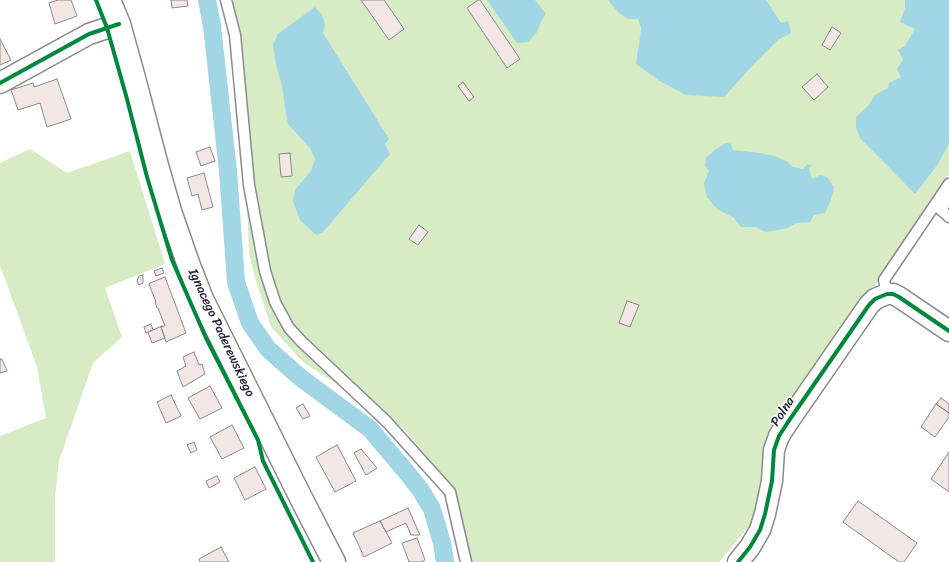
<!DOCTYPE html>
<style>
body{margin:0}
canvas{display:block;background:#fff}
</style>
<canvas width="949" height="562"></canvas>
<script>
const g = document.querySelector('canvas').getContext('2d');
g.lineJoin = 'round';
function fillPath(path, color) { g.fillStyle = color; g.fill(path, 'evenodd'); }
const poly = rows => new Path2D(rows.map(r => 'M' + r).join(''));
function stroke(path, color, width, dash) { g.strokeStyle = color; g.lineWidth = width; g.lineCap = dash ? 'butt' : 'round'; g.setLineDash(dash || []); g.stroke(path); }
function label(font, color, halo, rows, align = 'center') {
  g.font = font + ' Sriracha,sans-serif'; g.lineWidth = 3; g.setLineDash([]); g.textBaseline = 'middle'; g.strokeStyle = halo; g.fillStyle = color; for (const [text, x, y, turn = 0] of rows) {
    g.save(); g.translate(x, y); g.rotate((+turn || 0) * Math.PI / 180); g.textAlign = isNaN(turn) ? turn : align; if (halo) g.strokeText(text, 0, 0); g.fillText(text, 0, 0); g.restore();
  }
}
const green = poly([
 [223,0,949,0,949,174,877,283,790,401,767,481,754,520,719,562,464,562,449,484,403,428,303,362,271,327,255,278,249,253,246,181,228,24],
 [30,149,67,173,130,151,165,264,105,288,122,337,93,363,59,461,55,497,55,562,0,562,0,436,46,418,37,367,1,268,0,267,0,163]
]);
const water = poly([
 [487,0,535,0,546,14,541,21,537,32,528,42,517,43],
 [608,0,766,0,781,23,788,21,791,33,778,40,751,67,724,97,686,95,658,80,636,64,641,30,641,27,638,19,628,19,619,13],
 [905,0,949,0,949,143,938,164,915,194,860,138,856,127,856,117,868,106,875,95,888,88,889,83,901,77,897,69,903,60,898,50,905,46,915,29,900,22,905,8],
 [315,7,322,15,325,24,323,33,389,139,385,144,390,154,322,233,316,235,300,220,293,201,295,190,311,171,315,159,310,148,288,124,286,113,282,86,276,65,273,45,278,34],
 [726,143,731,144,733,150,760,153,774,156,786,161,793,167,803,169,808,164,812,165,809,169,812,179,820,175,827,177,834,187,831,200,825,213,814,215,810,222,796,223,788,228,766,232,755,227,741,227,734,218,717,209,707,197,704,183,709,171,705,166,706,158,716,149]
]);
const canal = poly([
 [207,0,212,26,228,171,236,282,250,323,268,349,301,378,370,429,403,468,420,489,432,509,442,543,445,562]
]);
const building = poly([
 [58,0,71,0,77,16,55,24,49,3,58,0],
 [171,0,187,0,188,6,172,8,171,0],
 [361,0,384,0,404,29,389,40,361,0],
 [478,0,480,0,520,59,507,68,467,8,478,0],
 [832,27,841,33,830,50,822,45,832,27],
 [0,39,11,60,0,65,0,39],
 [817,74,828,87,814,100,802,87,817,74],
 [57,79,71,119,47,127,40,103,18,110,11,90,33,83,34,87,57,79],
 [463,82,474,97,469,101,458,86,463,82],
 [210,147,215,161,201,166,196,152,210,147],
 [290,153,292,176,281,177,279,154,290,153],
 [204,173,213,207,202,210,198,194,192,196,187,178,204,173],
 [419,225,428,232,418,245,409,239,419,225],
 [162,268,164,273,156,276,154,271,162,268],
 [143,275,143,283,139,285,137,281,139,276,143,275],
 [165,277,186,333,166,342,161,327,165,326,158,308,157,308,155,302,156,302,149,284,150,283,165,277],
 [627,301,639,305,630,327,619,323,627,301],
 [151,324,153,330,146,333,144,327,151,324],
 [162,326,162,327,161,327,165,338,152,343,148,332,162,326],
 [194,352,199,365,202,364,205,374,183,387,177,371,186,366,183,357,194,352],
 [0,359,2,359,7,371,0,373,0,359],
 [210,386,222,408,200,419,188,398,210,386],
 [171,395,181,416,166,423,157,402,171,395],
 [941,398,949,404,949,413,936,404,941,398],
 [303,404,310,416,303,419,296,408,303,404],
 [936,404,949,413,949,417,935,437,921,427,936,404],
 [232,425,244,448,222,459,210,437,232,425],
 [194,442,197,450,191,453,187,445,194,442],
 [337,445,356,481,335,492,316,457,337,445],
 [361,449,377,468,366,475,354,453,361,449],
 [949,452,949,492,931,479,949,452],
 [255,467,266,489,245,500,234,478,255,467],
 [217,476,220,482,209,488,206,481,217,476],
 [858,501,917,543,904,562,899,562,843,522,858,501],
 [408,508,420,535,411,535,406,523,386,532,380,521,408,508],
 [380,521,392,543,364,557,353,533,380,521],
 [417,538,425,560,421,562,409,562,402,543,417,538],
 [221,547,229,562,200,562,199,559,221,547]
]);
const lane = poly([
 [226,0,235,35,249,185,265,271,275,302,289,328,302,342,387,422,450,492,466,562],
 [935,206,938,207,949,217],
 [941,210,949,198],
 [887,294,884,280,949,184]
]);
const street = poly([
 [0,83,89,34,119,24],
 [738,562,750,547,760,530,765,514,772,481,774,450,779,436,788,422,869,305,875,299,887,294,893,294,899,297,949,331]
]);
const secondary = poly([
 [109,0,119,24,134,78,156,162,170,211,188,263,202,299,300,496,334,562]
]);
const cycleway = poly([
 [96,0,107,28,127,99,147,177,172,260,206,338,258,440,263,461,313,562],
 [0,83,89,34,119,24],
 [738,562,750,547,760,530,765,514,772,481,774,450,779,436,788,422,869,305,875,299,887,294,893,294,899,297,949,331]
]);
const streetNames = [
 ["Ignacego Paderewskiego",221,333,65],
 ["Polna",783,412,-57]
];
fillPath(green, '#d7ebc4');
fillPath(water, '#a1d6e4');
stroke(canal, '#a1d6e4', 18);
fillPath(building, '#f3e7e6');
stroke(building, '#8a8a8f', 1);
stroke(lane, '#8a8a8f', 13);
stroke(street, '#8a8a8f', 23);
stroke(secondary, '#8a8a8f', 25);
stroke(lane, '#fff', 10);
stroke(street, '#fff', 20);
stroke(secondary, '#fff', 22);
stroke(cycleway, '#00873e', 4);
label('13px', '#22223b', '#fff', streetNames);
</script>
